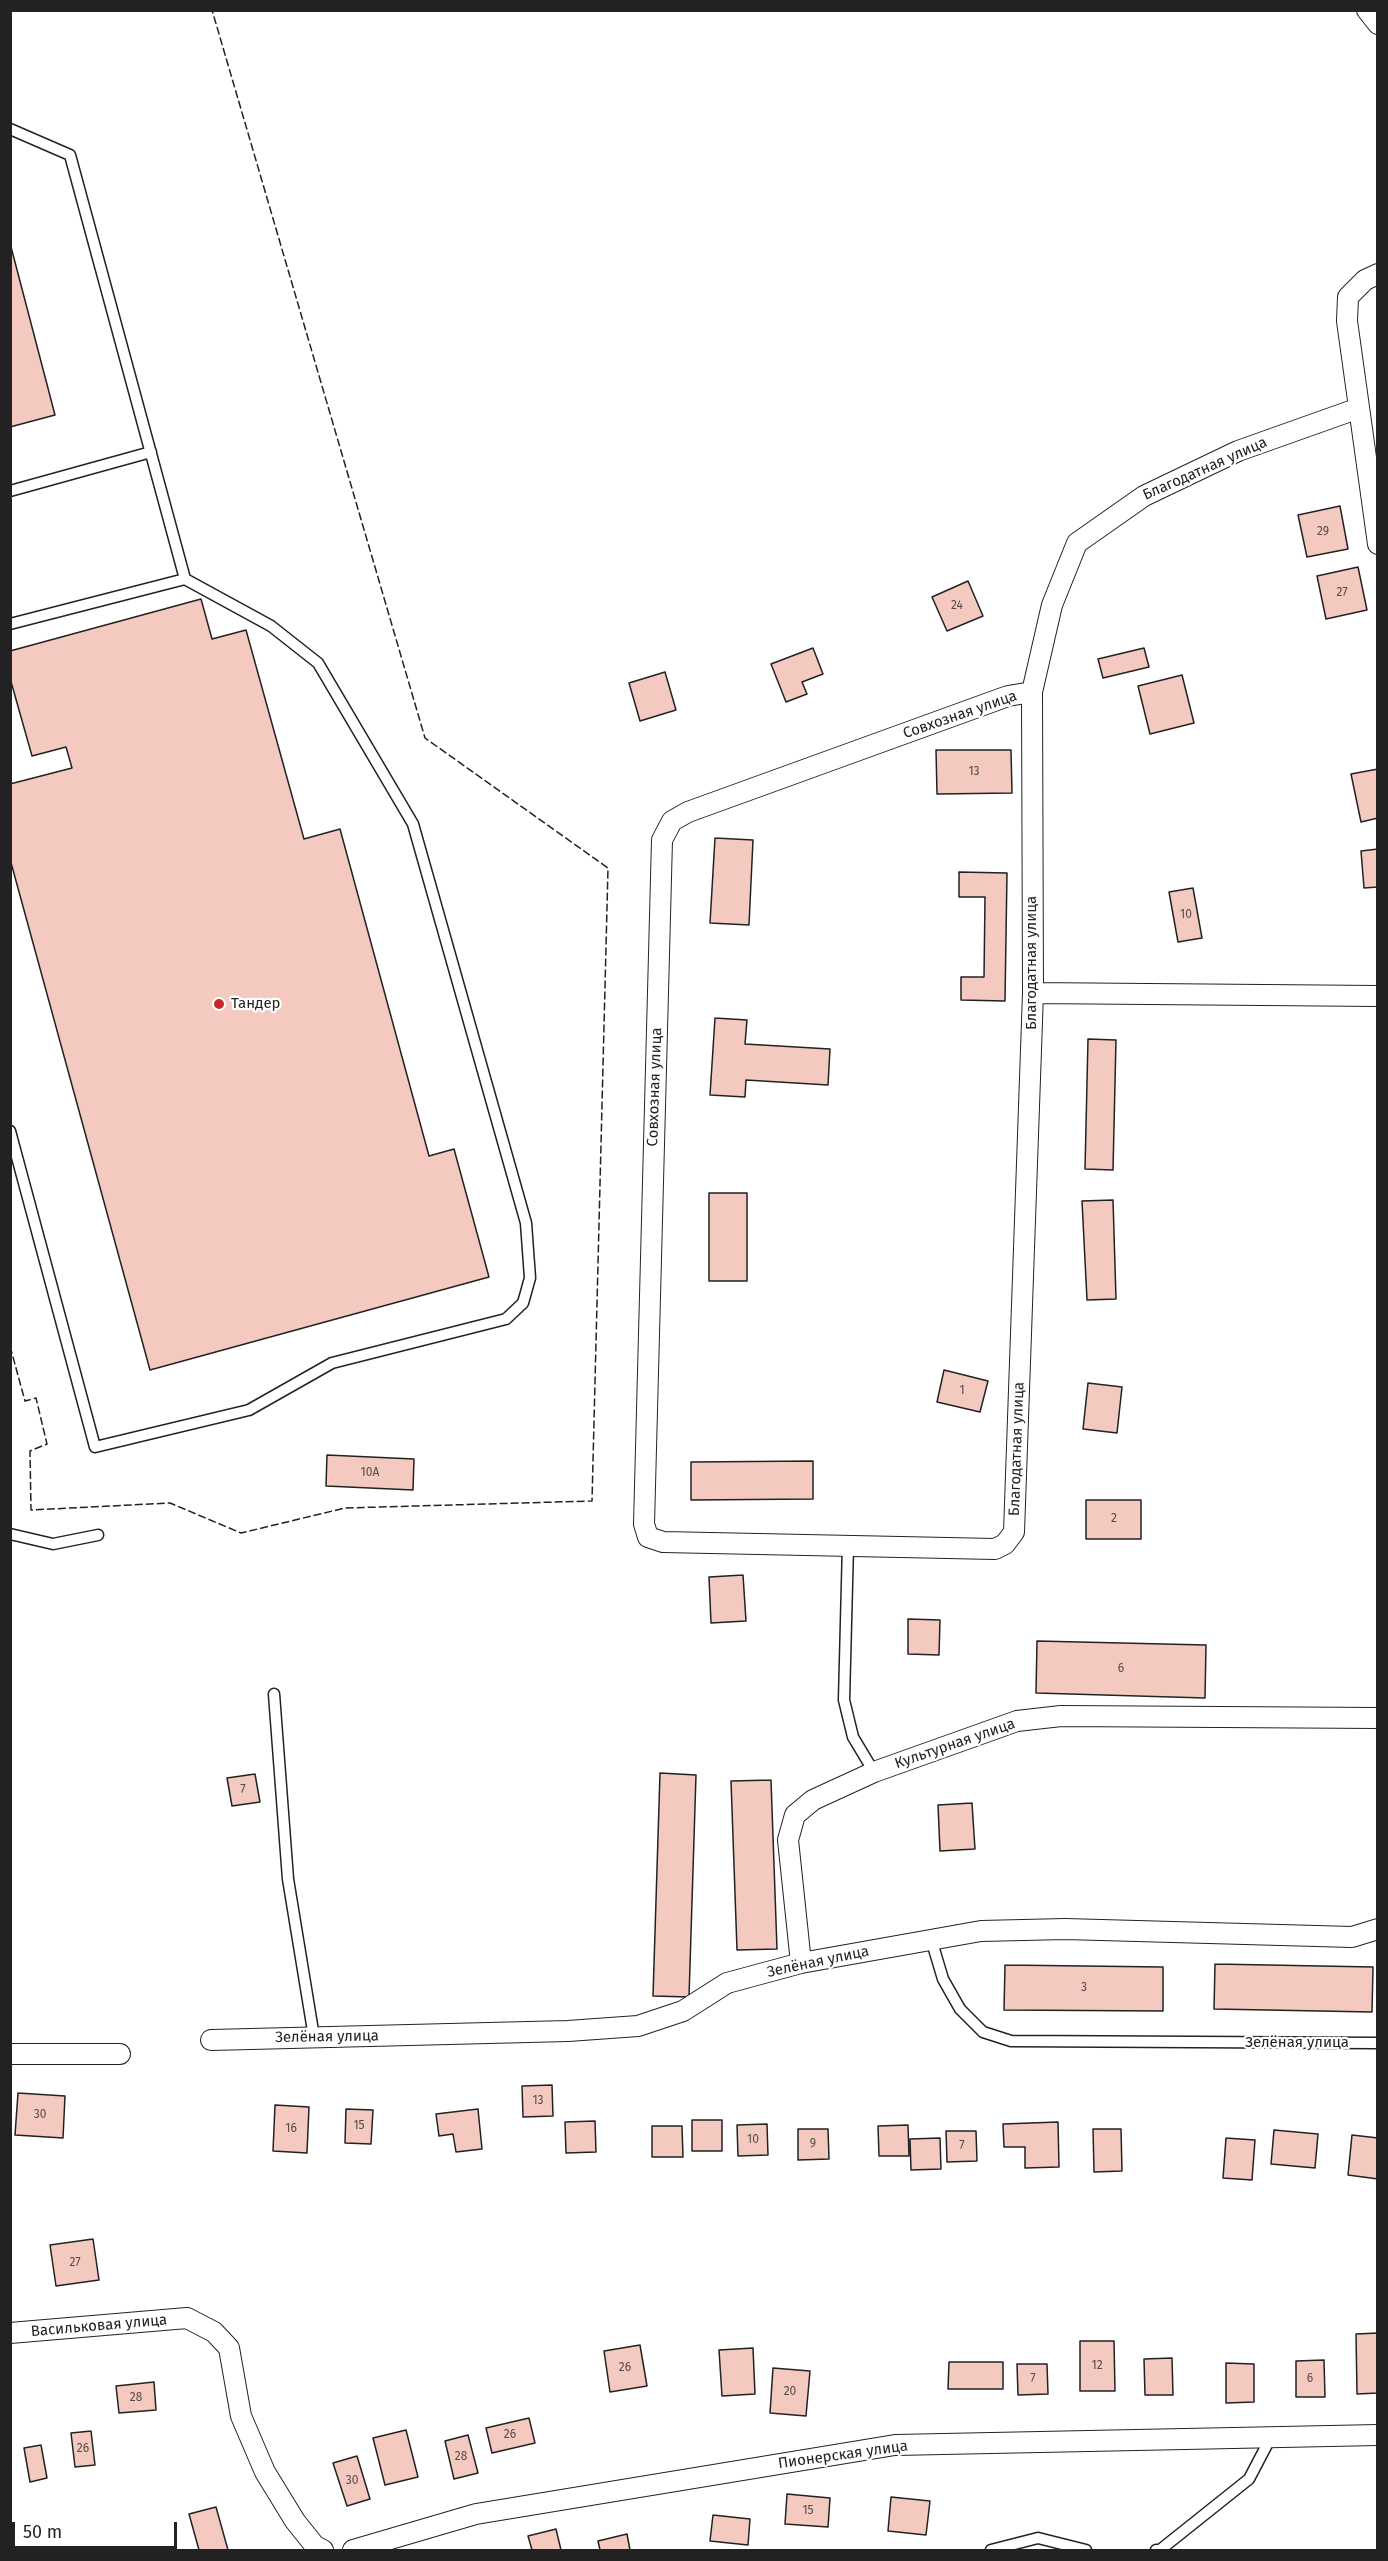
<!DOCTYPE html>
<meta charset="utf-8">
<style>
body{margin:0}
#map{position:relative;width:1388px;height:2561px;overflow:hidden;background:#fff;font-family:"Fira Sans",sans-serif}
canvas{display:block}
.frame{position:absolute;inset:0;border:12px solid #222;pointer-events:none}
.scale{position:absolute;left:12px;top:2522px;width:165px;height:27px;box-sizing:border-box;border:3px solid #222;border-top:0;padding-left:8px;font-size:18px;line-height:21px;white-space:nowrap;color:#222;-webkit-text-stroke:4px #fff;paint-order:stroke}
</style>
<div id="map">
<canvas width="1388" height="2561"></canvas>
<div class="frame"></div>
<div class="scale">50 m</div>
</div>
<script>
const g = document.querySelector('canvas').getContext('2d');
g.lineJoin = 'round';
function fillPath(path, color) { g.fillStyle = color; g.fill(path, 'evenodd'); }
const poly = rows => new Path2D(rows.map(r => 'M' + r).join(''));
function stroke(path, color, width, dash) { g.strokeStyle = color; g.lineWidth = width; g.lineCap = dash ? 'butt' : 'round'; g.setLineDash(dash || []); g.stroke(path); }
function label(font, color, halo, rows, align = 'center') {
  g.font = font + ' "Fira Sans",sans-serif'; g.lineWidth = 4.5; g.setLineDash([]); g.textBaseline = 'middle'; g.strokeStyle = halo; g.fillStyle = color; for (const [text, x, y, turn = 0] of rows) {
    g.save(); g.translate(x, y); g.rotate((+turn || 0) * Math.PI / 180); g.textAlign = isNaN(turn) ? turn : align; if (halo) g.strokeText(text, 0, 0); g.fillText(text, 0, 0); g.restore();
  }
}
const building = poly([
 [10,243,55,415,10,427,10,243],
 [1340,506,1348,549,1307,557,1298,515,1340,506],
 [1358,567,1367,610,1326,619,1317,576,1358,567],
 [968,581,983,616,947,631,932,597,968,581],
 [201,599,212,639,246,630,304,839,340,829,429,1156,454,1149,489,1277,150,1370,10,859,10,784,72,768,66,747,32,756,10,678,10,651,201,599],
 [813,648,823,674,802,682,807,694,786,702,771,664,813,648],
 [1144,648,1149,667,1103,678,1098,659,1144,648],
 [665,672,676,710,640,721,629,683,665,672],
 [1182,675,1194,723,1150,734,1138,686,1182,675],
 [936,750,1011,750,1012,793,937,794,936,750],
 [1378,769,1378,818,1361,822,1351,774,1378,769],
 [715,838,753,840,749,925,710,923,715,838],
 [1378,849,1378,887,1364,888,1361,851,1378,849],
 [959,872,1007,873,1005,1001,961,1000,961,977,984,977,985,897,959,897,959,872],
 [1193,888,1202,938,1178,942,1169,892,1193,888],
 [715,1018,747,1020,745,1044,830,1049,828,1085,746,1080,745,1097,710,1095,715,1018],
 [1088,1039,1116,1040,1113,1170,1085,1169,1088,1039],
 [709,1193,747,1193,747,1281,709,1281,709,1193],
 [1113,1200,1116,1299,1087,1300,1082,1201,1113,1200],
 [944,1370,988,1381,980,1412,937,1402,944,1370],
 [1088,1383,1122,1387,1117,1433,1083,1429,1088,1383],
 [327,1455,414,1459,413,1490,326,1486,327,1455],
 [813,1461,813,1499,691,1500,691,1462,813,1461],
 [1086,1500,1141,1500,1141,1539,1086,1539,1086,1500],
 [743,1575,746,1621,711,1623,709,1577,743,1575],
 [908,1619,940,1620,939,1655,908,1654,908,1619],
 [1037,1641,1206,1645,1205,1698,1036,1693,1037,1641],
 [660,1773,696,1775,689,1997,653,1996,660,1773],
 [255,1774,260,1802,232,1806,227,1778,255,1774],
 [771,1780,777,1949,737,1950,731,1781,771,1780],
 [972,1803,975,1849,940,1851,938,1805,972,1803],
 [1215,1964,1373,1967,1372,2012,1214,2009,1215,1964],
 [1005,1965,1163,1967,1163,2011,1004,2010,1005,1965],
 [552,2085,553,2116,523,2117,522,2086,552,2085],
 [18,2093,65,2096,63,2138,15,2135,18,2093],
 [275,2105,309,2107,307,2153,273,2151,275,2105],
 [346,2109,373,2110,371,2144,345,2143,346,2109],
 [478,2109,482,2149,456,2152,453,2134,439,2136,436,2114,478,2109],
 [692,2120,722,2120,722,2151,692,2151,692,2120],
 [595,2121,596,2152,566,2153,565,2122,595,2121],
 [1058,2122,1059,2167,1025,2168,1025,2147,1004,2147,1003,2124,1058,2122],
 [767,2124,768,2155,738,2156,737,2125,767,2124],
 [908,2125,909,2156,879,2156,878,2126,908,2125],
 [652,2126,682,2126,683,2157,652,2157,652,2126],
 [798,2129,828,2129,829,2159,798,2160,798,2129],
 [1093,2129,1121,2129,1122,2171,1094,2172,1093,2129],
 [1274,2130,1318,2134,1315,2168,1271,2164,1274,2130],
 [946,2131,976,2131,977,2161,947,2162,946,2131],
 [1352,2135,1378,2138,1378,2179,1348,2175,1352,2135],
 [940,2138,941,2169,911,2170,910,2139,940,2138],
 [1226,2138,1255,2140,1252,2180,1223,2178,1226,2138],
 [93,2239,99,2280,56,2286,50,2245,93,2239],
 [1378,2333,1378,2393,1357,2394,1356,2334,1378,2333],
 [1080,2341,1114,2341,1115,2391,1080,2391,1080,2341],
 [640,2345,647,2386,610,2392,604,2351,640,2345],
 [753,2348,755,2394,722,2396,719,2350,753,2348],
 [1172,2358,1173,2395,1145,2395,1144,2359,1172,2358],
 [1324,2360,1325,2397,1296,2397,1296,2361,1324,2360],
 [949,2362,1003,2362,1003,2389,948,2389,949,2362],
 [1226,2363,1254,2364,1254,2402,1226,2403,1226,2363],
 [1017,2364,1047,2364,1048,2394,1018,2395,1017,2364],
 [773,2368,810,2371,806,2416,770,2413,773,2368],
 [154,2382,156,2410,119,2413,116,2386,154,2382],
 [529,2418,535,2443,492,2453,486,2428,529,2418],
 [406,2430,418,2477,385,2485,373,2438,406,2430],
 [91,2431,95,2465,75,2467,71,2433,91,2431],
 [468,2435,478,2473,454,2479,445,2441,468,2435],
 [41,2445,47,2478,30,2482,24,2448,41,2445],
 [357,2456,370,2499,347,2506,333,2463,357,2456],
 [787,2494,830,2498,828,2527,785,2524,787,2494],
 [891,2497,930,2501,926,2535,888,2531,891,2497],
 [216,2507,228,2550,199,2550,189,2514,216,2507],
 [713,2515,750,2519,748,2545,710,2541,713,2515],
 [556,2529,561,2550,532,2550,528,2536,556,2529],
 [627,2534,630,2550,600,2550,598,2541,627,2534]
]);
const service = poly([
 [10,129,70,155,185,579],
 [10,491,151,452],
 [10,624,185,579,271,626,318,663,413,824,526,1223,530,1278,523,1303,506,1319,332,1363,249,1410,95,1447,10,1131],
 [10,1534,53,1544,98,1535],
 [848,1545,844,1700,853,1737,874,1772],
 [274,1694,288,1879,314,2037],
 [931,1939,943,1979,960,2009,983,2032,1011,2041,1378,2043],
 [991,2550,1038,2538,1086,2550],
 [1156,2550,1160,2550,1249,2479,1271,2437]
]);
const minor = poly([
 [1367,10,1378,24],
 [1378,274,1365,280,1348,297,1347,321,1378,544],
 [1032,692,1008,696,688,812,672,821,662,840,644,1524,648,1537,663,1542,995,1549,1005,1544,1014,1532,1033,993,1032,692,1052,605,1077,543,1144,496,1238,451,1359,408],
 [1033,993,1378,996],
 [801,1963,788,1840,795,1815,813,1800,874,1772,1017,1721,1061,1716,1378,1718],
 [211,2040,568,2031,638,2026,683,2011,727,1983,801,1963,981,1931,1065,1929,1352,1937,1378,1929],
 [10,2054,120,2054],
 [10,2333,187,2318,214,2332,229,2348,241,2416,265,2472,295,2521,315,2546,323,2550],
 [353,2550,476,2514,895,2445,1378,2435]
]);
const fence = poly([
 [10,1346,25,1401,36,1398,47,1444,30,1451,31,1510,170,1503,241,1533,345,1508,592,1501,608,868,425,738,212,10]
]);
const markers = [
 [219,1004,6,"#c62828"]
];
const numberNames = [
 ["29",1323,532],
 ["27",1342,593],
 ["24",957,606],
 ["13",974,772],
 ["10",1186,915],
 ["1",962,1391],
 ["10А",370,1473],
 ["2",1114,1519],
 ["6",1121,1669],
 ["7",243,1790],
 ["3",1084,1988],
 ["13",538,2101],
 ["30",40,2115],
 ["15",359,2126],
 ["16",291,2129],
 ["10",753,2140],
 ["9",813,2144],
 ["7",962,2146],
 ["27",75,2263],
 ["12",1097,2366],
 ["26",625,2368],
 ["7",1033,2379],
 ["6",1310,2379],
 ["20",790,2392],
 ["28",136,2398],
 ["26",510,2435],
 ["26",83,2449],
 ["28",461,2457],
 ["30",352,2481],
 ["15",808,2511]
];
const streetNames = [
 ["Благодатная улица",1205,469,-24],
 ["Совхозная улица",960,715,-19],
 ["Благодатная улица",1032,963,-90],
 ["Совхозная улица",655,1087,-88],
 ["Благодатная улица",1017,1449,-88],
 ["Культурная улица",955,1744,-19],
 ["Зелёная улица",818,1962,-12],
 ["Зелёная улица",327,2037,-1],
 ["Зелёная улица",1297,2043],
 ["Васильковая улица",99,2326,-5],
 ["Пионерская улица",843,2455,-8]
];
const poiNames = [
 ["Тандер",231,1004]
];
fillPath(building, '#f3c9c0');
stroke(building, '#222', 1.5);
stroke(service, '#222', 13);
stroke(minor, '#222', 22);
stroke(service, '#fff', 10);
stroke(minor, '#fff', 20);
stroke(fence, '#222', 1.5, [8, 3]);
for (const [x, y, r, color] of markers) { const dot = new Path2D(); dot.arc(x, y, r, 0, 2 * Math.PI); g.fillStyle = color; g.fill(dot); stroke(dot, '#fff', 2); }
label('12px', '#564c4a', null, numberNames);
label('15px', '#222', '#fff', streetNames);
label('15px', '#222', '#fff', poiNames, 'left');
</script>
